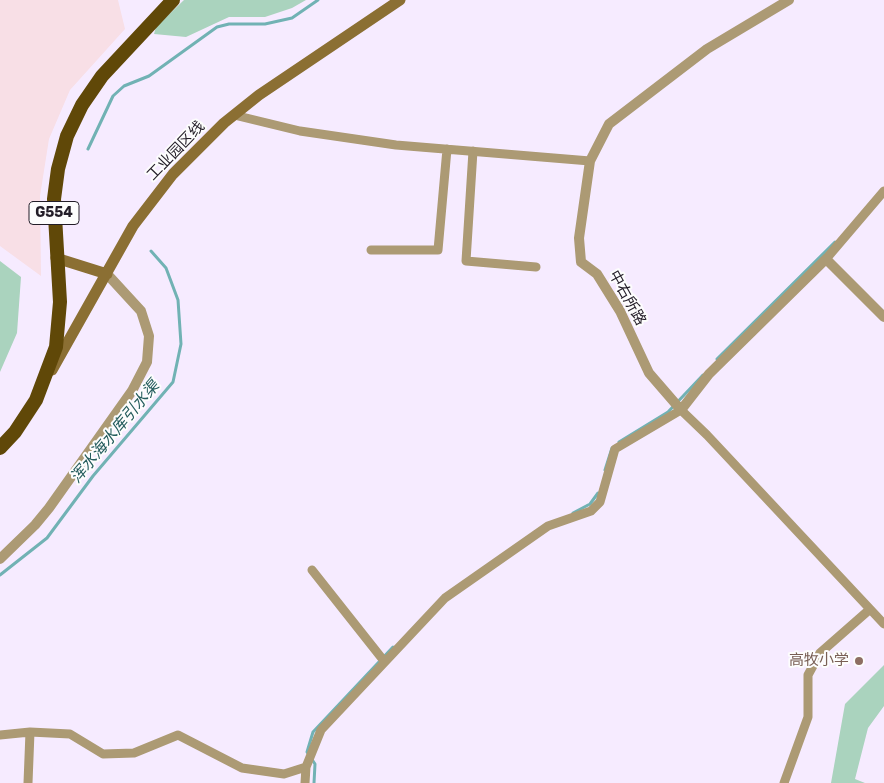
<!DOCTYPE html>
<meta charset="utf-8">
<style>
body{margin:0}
canvas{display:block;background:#f6ebff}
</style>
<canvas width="884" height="783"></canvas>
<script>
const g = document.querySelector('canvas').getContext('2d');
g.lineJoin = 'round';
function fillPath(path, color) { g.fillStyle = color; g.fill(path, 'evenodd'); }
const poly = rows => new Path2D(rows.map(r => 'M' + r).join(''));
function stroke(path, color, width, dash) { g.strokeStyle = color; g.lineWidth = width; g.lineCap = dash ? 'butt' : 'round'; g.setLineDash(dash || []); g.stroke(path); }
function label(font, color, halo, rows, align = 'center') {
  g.font = font + ' Rubik,"Noto Sans SC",sans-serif'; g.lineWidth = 4; g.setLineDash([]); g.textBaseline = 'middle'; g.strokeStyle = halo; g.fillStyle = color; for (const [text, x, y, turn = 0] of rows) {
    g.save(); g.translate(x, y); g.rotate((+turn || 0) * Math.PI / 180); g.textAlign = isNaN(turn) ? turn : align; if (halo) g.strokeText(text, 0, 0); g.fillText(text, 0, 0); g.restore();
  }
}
const industrial = poly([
 [0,0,118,0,125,29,70,90,49,139,40,196,41,276,0,246]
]);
const green = poly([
 [184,0,306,0,292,8,265,17,229,17,186,37,154,34,156,27],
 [0,261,21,277,17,333,0,372],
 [884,665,884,706,868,728,855,779,865,783,831,783,845,704]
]);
const stream = poly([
 [88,149,113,96,124,86,149,76,217,27,229,24,265,24,292,18,318,0],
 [717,359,835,242],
 [619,442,668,412,703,375],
 [605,470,612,448],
 [573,513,590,504,598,493],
 [0,575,47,538,93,476,173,382,181,344,178,300,166,268,151,251],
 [314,783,315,764,307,752,313,732,393,647]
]);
const minor = poly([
 [234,115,300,131,396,145,590,161],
 [473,151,466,261,536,267],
 [371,250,438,250,447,149],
 [826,259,884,191],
 [312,570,384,661],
 [0,735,30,732,70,734,103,754,134,753,178,735,242,768,284,774,306,767],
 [28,783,30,732],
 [305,783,306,767,321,730,445,598,548,526,591,511,600,502,615,449,681,410,707,435,884,624],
 [784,783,808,717,808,675,820,653,869,610]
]);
const tertiary = poly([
 [789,0,707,49,609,124,590,161,579,238,581,262,597,274,620,311,649,373,681,410,709,374,826,259,884,317],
 [0,559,35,525,49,508,132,391,147,362,149,336,141,311,107,274]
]);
const secondary = poly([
 [56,258,107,274],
 [52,370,133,226,173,174,224,123,259,95,400,0]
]);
const trunk = poly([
 [0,448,15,432,36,400,56,347,60,302,54,199,58,169,67,136,82,105,102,76,173,0]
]);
const markers = [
 [859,661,5,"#8d6e63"]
];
const shields = [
 [54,213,50]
];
const shieldNames = [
 ["G554",54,213]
];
const streetNames = [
 ["工业园区线",176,151,-46],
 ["中右所路",627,298,61]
];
const educationNames = [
 ["高牧小学",849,661]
];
const waterNames = [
 ["浑水海水库引水渠",115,432,-50]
];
fillPath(industrial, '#f8dfe6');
fillPath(green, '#aad3be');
stroke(stream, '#71b2b4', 3);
stroke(minor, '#ac9a74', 9);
stroke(tertiary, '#ac9a74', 10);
stroke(secondary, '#8b6f33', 11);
stroke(trunk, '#604808', 14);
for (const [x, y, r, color] of markers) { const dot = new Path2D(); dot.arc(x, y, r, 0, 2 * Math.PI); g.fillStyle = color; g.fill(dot); stroke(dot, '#fdfdfd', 2); }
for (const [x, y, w] of shields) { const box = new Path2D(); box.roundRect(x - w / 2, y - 11.5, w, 23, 4); g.fillStyle = '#fdfdfd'; g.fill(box); stroke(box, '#231d28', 1); }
label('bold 14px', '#231d28', null, shieldNames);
label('15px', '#231d28', '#fdfdfd', streetNames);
label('15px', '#785e54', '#fdfdfd', educationNames, 'right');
label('italic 16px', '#245c5d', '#fdfdfd', waterNames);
</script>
